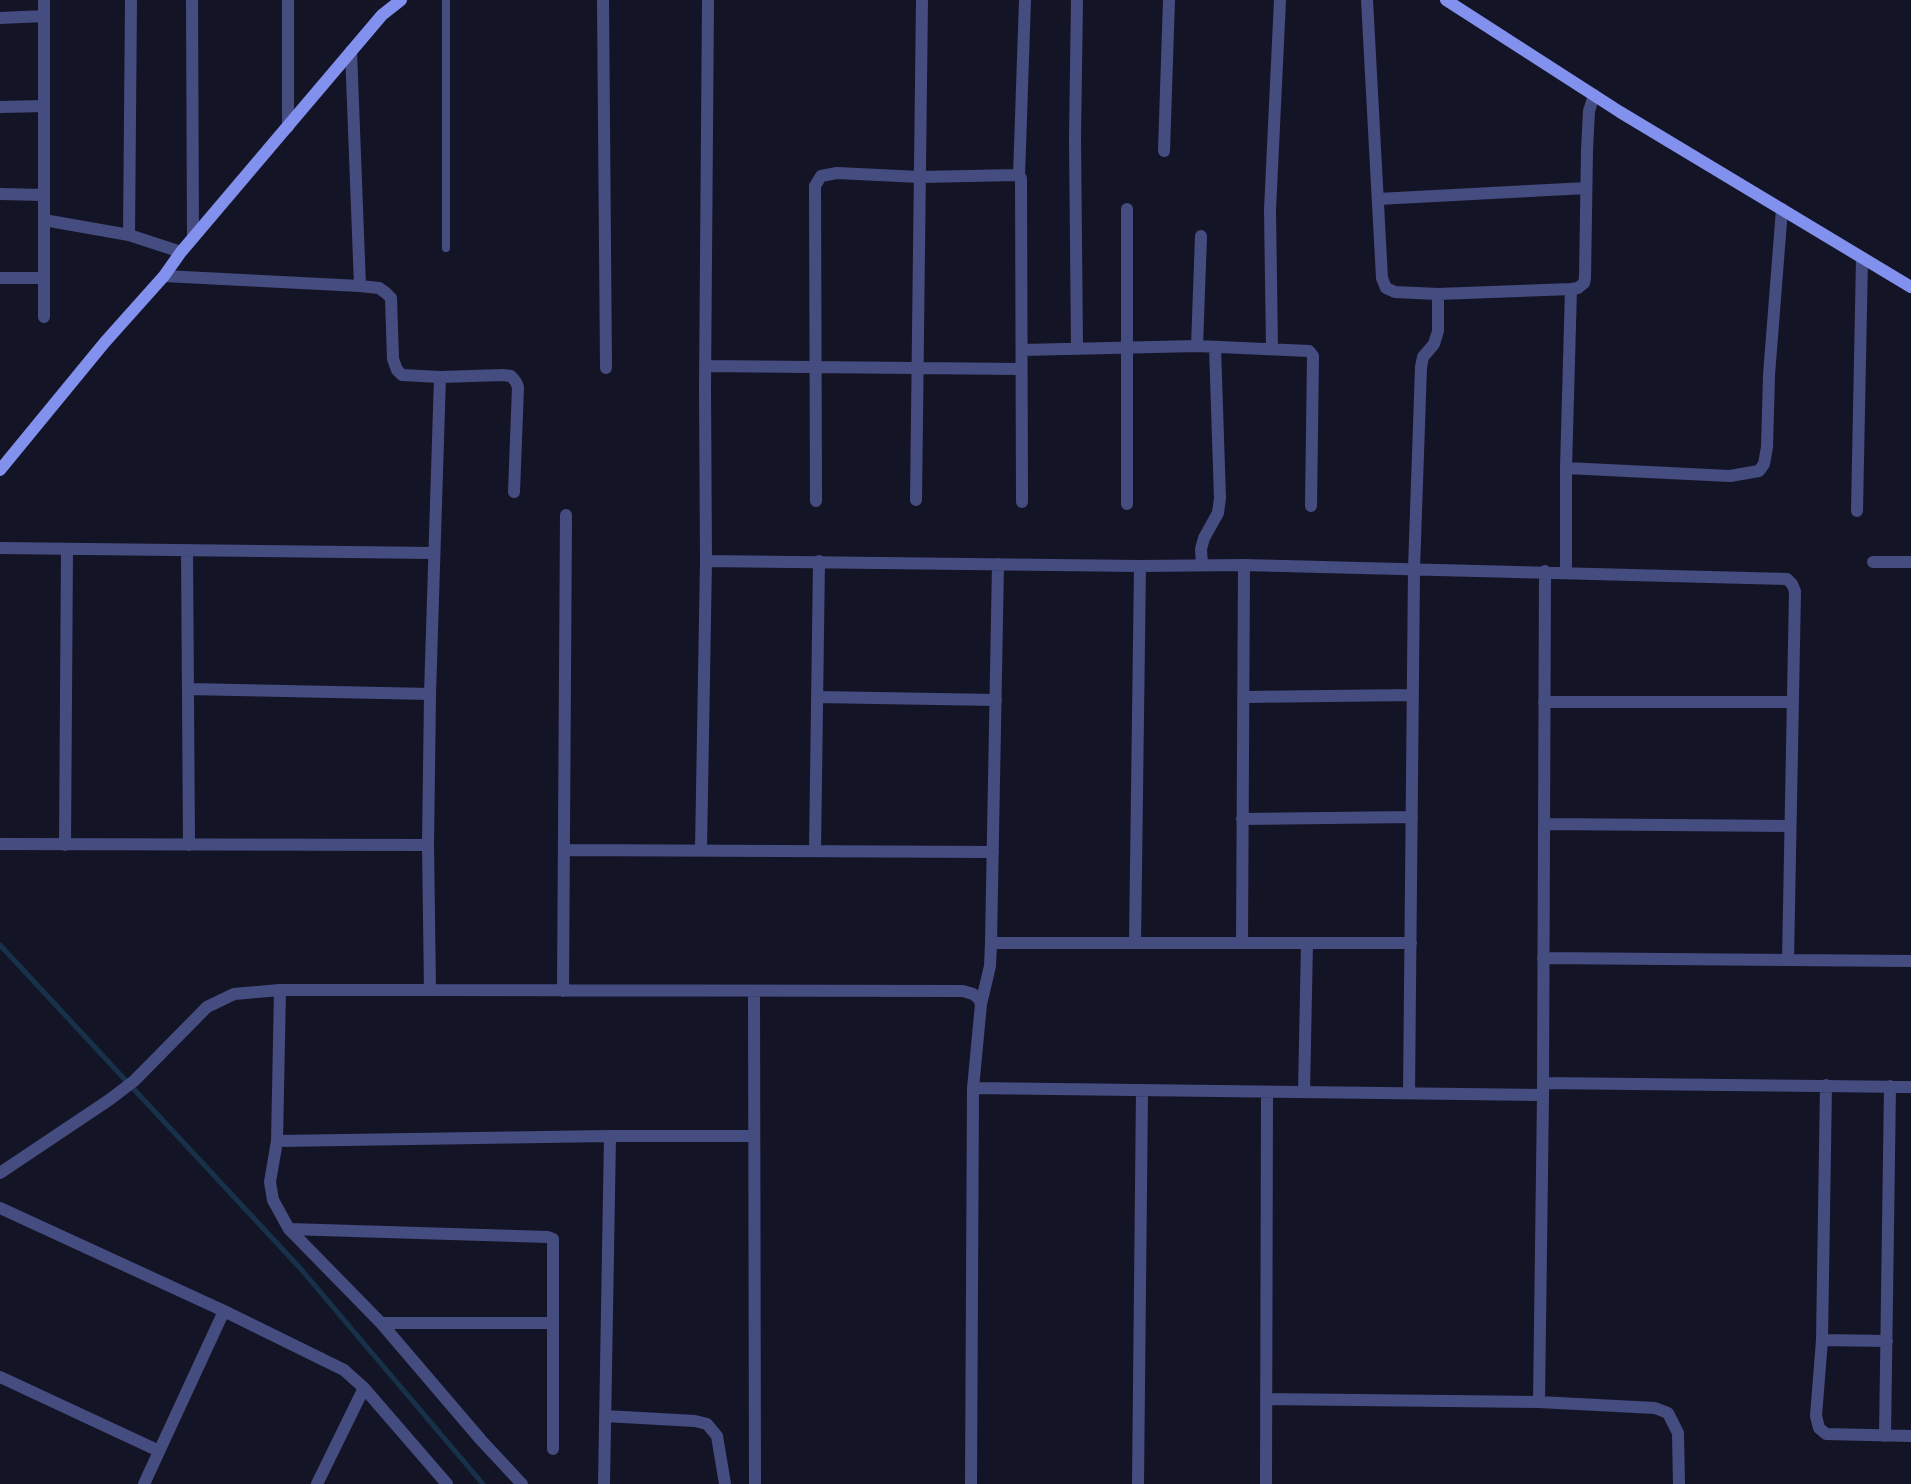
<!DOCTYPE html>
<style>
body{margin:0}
canvas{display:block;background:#141427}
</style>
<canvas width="1911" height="1484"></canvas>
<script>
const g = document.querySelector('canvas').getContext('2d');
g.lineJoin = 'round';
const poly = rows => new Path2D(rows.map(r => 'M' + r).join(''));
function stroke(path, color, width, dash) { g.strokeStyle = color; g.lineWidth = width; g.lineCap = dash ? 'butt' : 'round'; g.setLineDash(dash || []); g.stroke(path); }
const stream = poly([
 [0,945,300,1268,483,1484]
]);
const lane = poly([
 [446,248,446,0]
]);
const street = poly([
 [192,0,193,238],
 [288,0,288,127],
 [603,0,606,368],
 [1367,0,1382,278,1386,288,1395,292,1438,294,1571,289,1578,288,1584,283,1585,278,1587,150,1589,111,1594,95],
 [0,18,44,16],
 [351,51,360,286],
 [0,107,44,106],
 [1164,151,1169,0],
 [1019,176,1025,0],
 [0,194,44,195],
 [1378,199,1586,188],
 [1127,209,1127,504],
 [44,220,129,235,181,252],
 [129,235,131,0],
 [164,276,360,286,379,288,386,293,391,298,393,359,397,370,402,375,440,377,503,375,511,376,516,382,518,387,514,492],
 [0,278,44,278],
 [44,317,44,0],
 [1197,346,1201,236],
 [1077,348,1075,137,1077,0],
 [1272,349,1270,210,1280,0],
 [1022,350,1197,346,1309,351,1313,356,1311,506],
 [705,366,1021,369],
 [1566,468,1730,476,1759,471,1764,464,1767,447,1769,375,1782,209],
 [916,500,922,0],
 [816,501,815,186,821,176,837,173,920,177,1017,175,1021,178,1022,502],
 [1857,511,1862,258],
 [0,548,434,553],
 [187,550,189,845],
 [706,561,1140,566,1244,565,1787,579,1792,584,1795,591,1788,960],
 [1873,562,1911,562],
 [1202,565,1201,549,1204,538,1218,513,1220,498,1215,347],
 [1566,572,1566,468,1571,289],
 [188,689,430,694],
 [817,697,996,700],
 [1243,697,1413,695],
 [1544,702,1793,702],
 [1242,819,1412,817],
 [1544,824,1790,826],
 [0,844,428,845],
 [65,845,67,549],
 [701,849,706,561,705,389,708,0],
 [564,850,993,852],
 [815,850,819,561],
 [991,943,1411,943],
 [1135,943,1140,566],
 [1242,943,1244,565],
 [1543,958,1911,961],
 [280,990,277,1141,610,1136,754,1136],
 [430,990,428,845,430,694,440,377],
 [563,991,566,515],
 [754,992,755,1484],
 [981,1004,990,966,991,943,998,564],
 [1543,1083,1911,1087],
 [1826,1085,1822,1340,1816,1416,1819,1428,1826,1434,1911,1436],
 [973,1088,1543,1095],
 [1304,1092,1307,943],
 [1409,1093,1414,569,1421,367,1423,357,1434,344,1438,331,1438,294],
 [277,1141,270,1182,273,1200,289,1229,381,1323,481,1440,522,1484],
 [0,1173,109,1100,134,1081,207,1007,234,994,280,990,430,990,963,991,973,994,979,999,981,1004,973,1088,971,1484],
 [0,1208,224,1311,344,1370,364,1388,447,1484],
 [289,1229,548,1237,553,1239,553,1449],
 [381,1323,553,1323],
 [1822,1340,1887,1341],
 [0,1377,159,1451],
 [1266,1399,1539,1402,1655,1408,1668,1413,1678,1433,1679,1484],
 [1539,1402,1543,1095,1545,571],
 [605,1416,695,1421,707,1424,717,1436,725,1484],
 [1885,1436,1890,1086],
 [144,1484,224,1311],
 [317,1484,364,1388],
 [604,1484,610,1136],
 [1138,1484,1142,1090],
 [1266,1484,1267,1092]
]);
const secondary = poly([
 [1446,0,1620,112,1911,287],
 [0,470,105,342,164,276,181,252,382,15,401,0]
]);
stroke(stream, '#163148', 5);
stroke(lane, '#454c80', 8);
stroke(street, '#454c80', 12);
stroke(secondary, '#8290ee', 12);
</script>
